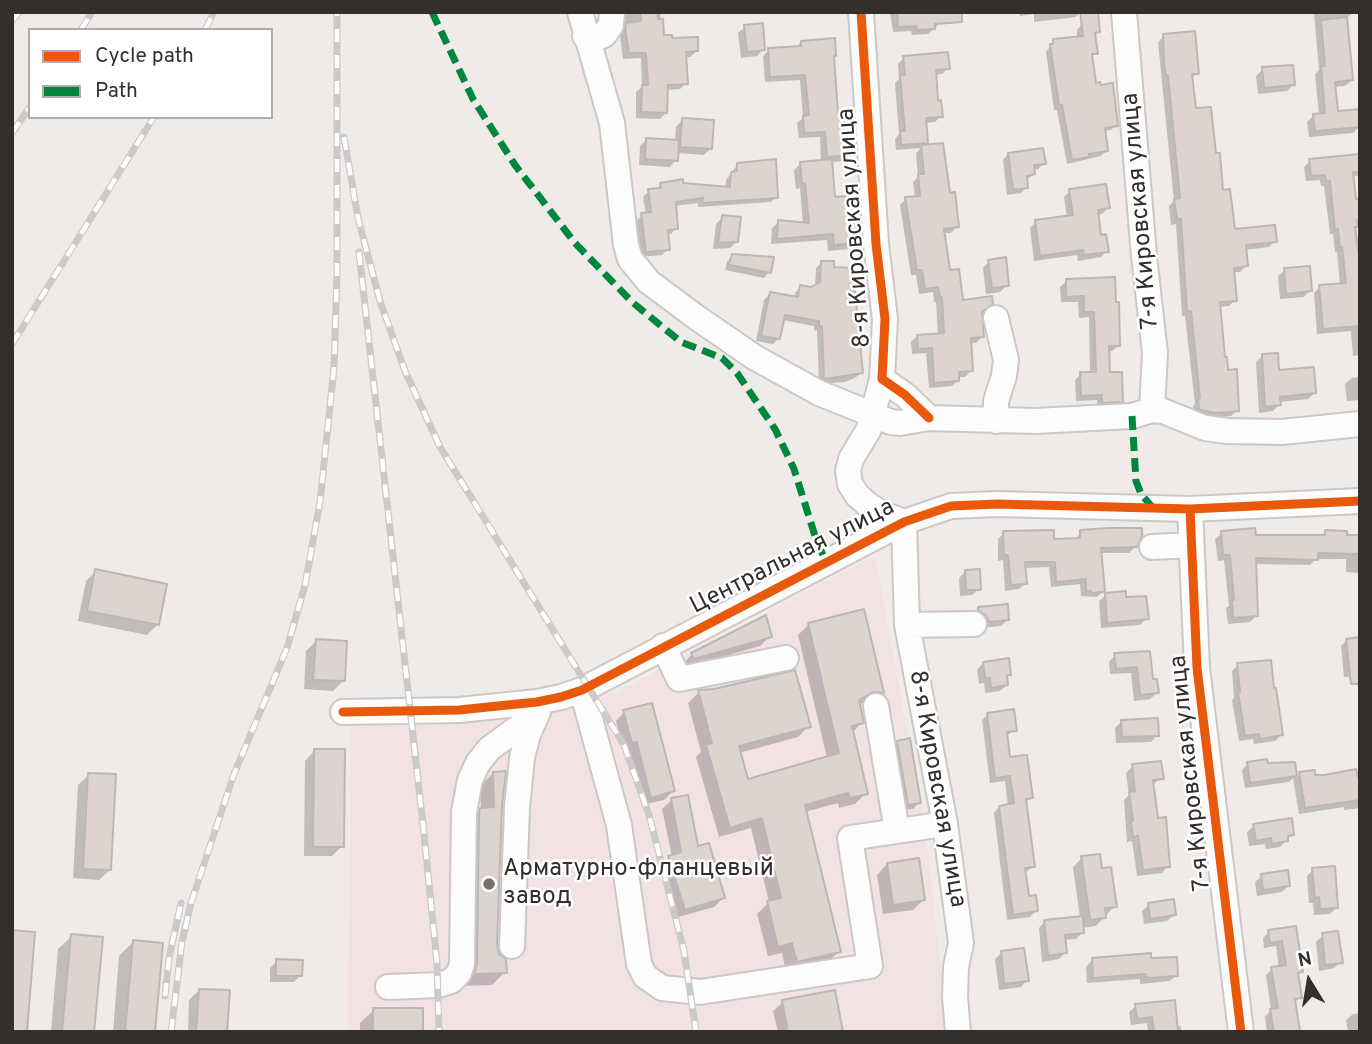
<!DOCTYPE html>
<meta charset="utf-8">
<style>
body{margin:0}
#map{position:relative;width:1372px;height:1044px;overflow:hidden;background:#f0ebe8;font-family:Overpass,sans-serif}
canvas{display:block}
.frame{position:absolute;inset:0;border:14px solid #322f2d;pointer-events:none}
.legend{position:absolute;left:28px;top:28px;width:245px;height:91px;box-sizing:border-box;background:#fff;border:2px solid #adacab;margin:0;padding:9px 12px;list-style:none;font-size:21px;color:#322f2d}
.legend li{display:flex;align-items:center;gap:14px;height:35px}
.legend b{width:35px;border:2px solid #adacab}
.north{position:absolute;left:1274px;top:946px;width:70px;height:70px;-webkit-text-stroke:5px #fff;paint-order:stroke;rotate:349deg;font-size:19px;font-weight:700;line-height:28px;text-align:center;color:#322f2d}
.north::after{content:'';display:block;margin:auto;width:24px;height:32px;background:#322f2d;clip-path:polygon(50% 0,100% 100%,50% 72%,0 100%)}
</style>
<div id="map">
<canvas width="1372" height="1044"></canvas>
<div class="frame"></div>
<ul class="legend">
<li><b style="height:9px;background:#e8590c"></b>Cycle path</li>
<li><b style="height:9px;background:#00873e"></b>Path</li>
</ul>
<div class="north">N</div>
</div>
<script>
const g = document.querySelector('canvas').getContext('2d');
g.lineJoin = 'round';
function fillPath(path, color) { g.fillStyle = color; g.fill(path, 'evenodd'); }
const poly = rows => new Path2D(rows.map(r => 'M' + r).join(''));
function stroke(path, color, width, dash) { g.strokeStyle = color; g.lineWidth = width; g.lineCap = dash ? 'butt' : 'round'; g.setLineDash(dash || []); g.stroke(path); }
function label(font, color, halo, rows, align = 'center') {
  g.font = font + ' Overpass,sans-serif'; g.lineWidth = 5; g.setLineDash([]); g.textBaseline = 'middle'; g.strokeStyle = halo; g.fillStyle = color; for (const [text, x, y, turn = 0] of rows) {
    g.save(); g.translate(x, y); g.rotate((+turn || 0) * Math.PI / 180); g.textAlign = isNaN(turn) ? turn : align; if (halo) g.strokeText(text, 0, 0); g.fillText(text, 0, 0); g.restore();
  }
}
const industrial = poly([
 [875,555,925,827,948,1032,348,1032,351,727,365,723,498,721,613,694]
]);
const shadow = poly([
 [620,12,660,12,663,37,697,51,690,57,685,57,686,83,680,89,666,90,666,113,660,119,636,118,636,92,642,87,641,58,623,59,620,35],
 [890,12,939,12,940,23,928,34,912,35,911,31,893,32],
 [1019,12,1081,12,1076,17,1034,22,1034,14,1020,16],
 [1314,12,1355,12,1345,19,1352,80,1345,86,1334,87,1337,113,1359,127,1353,133,1309,137,1307,122,1314,115,1319,115,1315,74,1319,70],
 [1082,24,1096,53,1091,58,1094,85,1116,125,1111,130,1104,131,1106,151,1101,156,1067,164,1057,110,1054,110,1046,52,1054,41,1077,38,1077,30],
 [745,27,764,49,757,56,741,58,738,33],
 [1164,36,1197,73,1191,79,1194,110,1214,155,1233,231,1275,241,1269,247,1245,250,1246,266,1240,272,1232,272,1235,300,1229,306,1219,307,1227,372,1237,410,1231,416,1210,418,1193,415,1193,406,1195,404,1185,316,1182,316,1176,224,1171,225,1169,206,1174,201,1158,42],
 [801,42,832,58,836,115,843,140,852,155,846,161,830,162,833,198,857,243,850,249,828,251,827,240,771,244,772,228,779,222,803,224,800,188,796,189,794,170,801,163,821,162,820,137,799,138,797,123,803,118,800,80,765,82,763,56,769,50,796,48],
 [904,58,948,68,942,74,934,75,937,102,941,116,935,122,925,123,926,142,921,147,942,145,949,195,957,227,951,233,943,233,948,272,961,302,980,312,982,337,976,343,969,343,971,371,965,377,957,377,958,380,952,386,929,388,926,353,912,354,911,342,917,336,938,335,936,302,934,302,933,292,919,294,916,275,911,275,900,205,906,199,915,198,913,182,918,177,916,153,921,148,896,150,895,139,899,134,895,83,899,79,898,64],
 [1263,69,1294,84,1287,91,1258,94,1256,76],
 [682,120,711,148,704,155,677,153,676,160,670,167,639,165,640,146,646,140,675,141,676,127],
 [1008,154,1044,163,1038,169,1033,170,1034,174,1025,180,1026,188,1021,193,1007,195,1003,160],
 [1360,156,1360,175,1352,177,1354,201,1360,201,1360,224,1356,225,1353,229,1360,265,1360,355,1353,356,1351,331,1317,334,1314,293,1320,287,1340,285,1337,252,1335,252,1333,234,1330,234,1324,186,1321,186,1320,180,1306,181,1304,167,1310,161],
 [738,164,776,197,771,202,698,207,698,203,674,206,676,228,671,234,666,234,668,249,662,255,641,257,637,220,646,214,643,197,649,191,655,190,661,184,725,189,726,180],
 [1070,191,1108,208,1102,214,1097,215,1100,237,1107,251,1101,257,1078,261,1077,255,1034,261,1030,228,1036,222,1067,218,1064,197],
 [723,217,737,241,730,248,713,249,716,224],
 [732,256,769,272,764,278,725,270,727,262],
 [989,261,1007,285,1000,292,986,294,983,268],
 [822,262,849,292,861,373,855,378,845,382,819,384,817,330,814,331,814,326,782,320,779,338,773,344,756,341,764,300,770,294,794,298,795,293,800,287,811,289,815,287,816,268],
 [1285,270,1310,290,1304,297,1280,299,1278,276],
 [1113,279,1119,345,1112,351,1107,351,1108,374,1121,401,1115,407,1097,408,1097,400,1076,401,1075,380,1081,374,1090,374,1089,317,1079,318,1078,302,1061,302,1060,287,1067,281],
 [1262,356,1278,372,1315,393,1308,399,1279,402,1279,405,1273,411,1259,413,1256,362],
 [1360,377,1360,400,1347,401,1345,384,1352,378],
 [1081,532,1136,546,1129,553,1100,553,1103,591,1097,597,1081,596,1080,584,1051,587,1049,567,1024,568,1026,583,1019,589,1005,591,1003,560,998,561,998,539,1004,533,1052,541,1075,540],
 [1326,532,1360,537,1360,573,1346,572,1346,559,1316,559,1310,565,1254,564,1257,615,1250,622,1228,624,1226,608,1229,606,1224,560,1218,561,1215,539,1222,533,1254,536,1321,537],
 [96,571,157,625,147,635,78,621,86,581],
 [965,572,979,589,972,595,960,596,959,578],
 [1106,595,1125,599,1147,618,1140,625,1101,628,1099,601],
 [979,609,1007,620,1001,626,982,628,972,615],
 [809,624,882,693,872,703,858,703,862,722,852,733,866,793,855,804,839,808,838,803,805,812,839,951,828,962,786,972,782,953,768,956,757,914,769,902,751,828,719,837,696,757,701,752,688,703,699,692,715,691,809,726,798,737,739,753,747,781,827,758,798,635],
 [770,636,760,646,683,668,682,665,692,654],
 [1347,640,1360,676,1344,677,1341,646],
 [316,641,343,681,333,691,304,689,306,651],
 [1148,652,1151,681,1157,693,1150,699,1134,701,1131,673,1110,674,1109,662,1115,655],
 [983,663,1009,674,1006,677,1007,685,1000,691,985,693,984,683,979,684,977,670],
 [1238,665,1281,735,1275,741,1254,744,1253,739,1239,741,1232,700,1234,698,1232,671],
 [624,712,673,791,664,800,642,805,628,750,624,751,616,721],
 [988,715,1015,730,1006,736,1009,759,1031,797,1025,804,1033,867,1024,873,1028,898,1036,911,1030,917,1007,920,994,813,999,807,1008,806,1005,781,990,783,982,720],
 [1122,721,1157,735,1151,742,1116,743,1115,728],
 [898,742,919,802,913,809,902,810,891,749],
 [315,750,342,846,332,856,304,856,305,761],
 [1248,764,1293,764,1296,778,1300,774,1360,778,1360,808,1344,810,1344,807,1299,814,1293,778,1289,782,1245,788,1242,770],
 [1133,766,1162,778,1152,785,1156,820,1168,866,1162,873,1137,876,1132,841,1127,842,1124,800,1129,795,1126,773],
 [493,773,500,806,495,946,505,972,492,985,463,986,468,822,481,809,480,786],
 [89,775,110,870,99,880,73,878,78,785],
 [672,800,723,898,714,907,675,918,660,866,672,856,662,809],
 [1254,826,1292,834,1280,847,1266,849,1265,844,1249,846,1247,832],
 [1082,858,1115,906,1096,926,1082,928,1083,932,1076,939,1064,940,1065,953,1059,959,1042,962,1039,928,1045,921,1080,918,1073,867],
 [887,864,923,900,913,910,883,914,877,875],
 [1313,870,1337,907,1330,914,1314,915,1313,903,1309,903,1307,876],
 [1262,876,1289,885,1282,892,1257,896,1255,882],
 [1149,905,1174,915,1167,921,1144,924,1142,911],
 [1295,928,1301,971,1297,976,1300,997,1294,1003,1299,1032,1267,1032,1265,1017,1271,1010,1266,975,1272,969,1279,968,1276,946,1264,948,1263,938,1269,932],
 [1323,935,1341,962,1334,968,1319,971,1316,942],
 [72,936,92,1032,51,1032,58,949],
 [133,942,153,1032,113,1032,119,956],
 [1001,953,1027,980,1021,987,999,990,995,959],
 [1092,960,1149,960,1176,975,1170,981,1140,984,1140,979,1087,983,1086,967],
 [277,961,301,975,294,982,270,982,270,968],
 [199,990,226,1032,188,1032,189,1000],
 [783,1002,841,1032,778,1032,773,1011],
 [1136,1006,1176,1027,1181,1026,1181,1032,1148,1032,1147,1023,1131,1025,1129,1012],
 [374,1010,421,1032,360,1032,360,1023],
 [1360,1013,1360,1032,1348,1032,1346,1020,1353,1014]
]);
const building = poly([
 [640,12,657,12,658,19,663,19,664,35,672,35,672,38,698,37,698,51,686,52,688,84,668,85,667,113,641,112,642,85,648,85,646,53,629,53,625,28,626,23,641,21,640,12],
 [897,12,962,12,962,22,935,24,935,29,917,30,916,26,898,27,897,12],
 [1080,12,1098,12,1100,32,1095,33,1098,54,1092,54,1096,83,1100,82,1101,85,1113,83,1118,126,1105,128,1108,151,1089,154,1089,157,1072,160,1062,105,1059,105,1050,44,1053,44,1053,39,1083,36,1080,12],
 [1347,17,1353,80,1335,82,1338,111,1360,109,1360,127,1315,131,1313,114,1325,113,1321,66,1325,66,1321,20,1347,17],
 [763,23,765,50,747,52,744,25,763,23],
 [1195,31,1199,74,1192,74,1196,108,1211,107,1216,153,1220,153,1223,190,1230,189,1235,229,1275,225,1277,242,1246,245,1248,266,1234,268,1237,301,1220,302,1225,357,1227,357,1228,370,1237,369,1239,411,1217,413,1199,410,1198,399,1200,398,1191,311,1187,311,1181,219,1177,219,1174,199,1180,198,1168,75,1166,75,1164,62,1163,34,1195,31],
 [835,38,836,56,834,56,838,113,843,113,845,138,852,138,853,155,827,157,825,132,804,133,803,116,809,115,805,75,770,77,768,48,801,46,801,41,835,38],
 [948,52,950,69,936,70,938,101,941,100,943,117,926,118,928,143,901,145,900,131,905,131,900,75,905,75,903,56,948,52],
 [1293,65,1295,85,1264,88,1262,67,1293,65],
 [682,118,714,120,712,149,680,147,682,118],
 [646,138,679,140,678,161,645,159,646,138],
 [943,143,950,193,955,192,959,227,944,229,950,270,959,269,963,300,992,296,993,304,982,312,984,337,971,338,973,371,959,372,959,381,934,383,932,348,918,349,917,335,944,333,942,297,940,297,938,287,925,289,922,270,917,270,905,197,920,196,918,174,924,174,921,145,943,143],
 [1043,148,1046,164,1034,165,1035,174,1027,176,1028,188,1013,190,1008,153,1043,148],
 [1360,154,1360,172,1353,172,1356,199,1360,199,1360,220,1357,220,1358,227,1355,227,1360,264,1360,326,1323,329,1319,285,1346,283,1342,247,1340,247,1338,229,1335,229,1330,181,1326,181,1325,175,1311,176,1309,159,1360,154],
 [776,159,778,198,702,203,703,198,676,202,678,229,668,230,670,250,646,252,641,213,651,212,648,189,661,188,660,183,683,179,683,183,730,187,731,172,737,171,737,163,776,159],
 [832,159,835,197,847,196,849,221,857,220,858,243,834,245,833,234,777,239,778,220,809,223,805,183,802,183,800,162,832,159],
 [1106,184,1110,208,1098,210,1101,235,1106,234,1109,252,1084,255,1083,250,1040,256,1035,220,1073,215,1069,189,1106,184],
 [722,215,741,217,738,242,718,243,722,215],
 [732,254,774,257,771,273,729,265,732,254],
 [1006,257,1009,286,992,288,988,260,1006,257],
 [821,261,834,261,834,267,852,268,851,290,855,291,863,373,824,379,822,326,819,326,819,321,785,315,780,339,761,336,770,292,798,297,800,285,811,287,820,282,821,261],
 [1310,266,1312,291,1286,294,1284,268,1310,266],
 [1115,277,1116,302,1119,302,1120,346,1109,346,1110,372,1122,372,1123,402,1102,403,1102,395,1081,396,1080,372,1096,372,1094,312,1084,312,1084,296,1066,297,1066,279,1115,277],
 [1278,353,1279,370,1314,367,1316,393,1280,397,1281,405,1265,407,1262,354,1278,353],
 [1108,528,1142,528,1142,536,1137,547,1101,548,1105,592,1091,593,1091,591,1086,591,1086,579,1056,582,1055,562,1025,562,1027,584,1011,585,1008,555,1004,555,1003,531,1054,530,1054,539,1080,538,1080,530,1108,528],
 [1255,528,1256,535,1325,535,1325,530,1347,531,1347,535,1360,535,1360,554,1318,553,1318,560,1256,558,1258,616,1233,618,1232,600,1234,600,1230,555,1223,555,1221,531,1255,528],
 [95,569,167,584,159,625,87,611,95,569],
 [980,569,981,590,966,590,965,570,980,569],
 [1126,591,1126,597,1146,596,1149,619,1107,623,1105,593,1126,591],
 [1008,604,1009,620,989,622,986,616,978,610,978,607,1008,604],
 [864,609,884,693,873,692,859,700,864,723,852,726,868,794,850,798,848,793,805,805,841,952,797,962,792,943,778,947,767,901,781,898,762,818,730,828,706,745,712,743,698,690,714,689,795,670,811,727,739,746,748,779,839,753,808,623,864,609],
 [766,615,772,637,694,659,691,653,766,615],
 [1360,637,1360,684,1351,684,1346,639,1360,637],
 [316,639,347,641,345,681,313,680,316,639],
 [1150,651,1153,679,1157,679,1159,693,1140,695,1137,667,1116,669,1114,653,1150,651],
 [1009,658,1011,675,1007,675,1008,685,991,688,990,678,985,678,983,662,1009,658],
 [1271,660,1274,688,1276,688,1283,735,1260,739,1259,734,1245,736,1238,692,1240,692,1237,663,1271,660],
 [652,703,675,791,651,798,637,742,632,743,623,710,652,703],
 [1014,709,1017,731,1007,732,1010,757,1027,755,1033,798,1026,799,1035,867,1025,868,1029,896,1036,895,1038,911,1013,915,999,806,1014,803,1010,776,995,778,987,713,1014,709],
 [1158,718,1159,736,1122,737,1121,720,1158,718],
 [910,738,921,803,908,805,897,741,910,738],
 [314,749,345,749,344,847,313,847,314,749],
 [1267,759,1268,763,1295,762,1297,776,1250,783,1247,762,1267,759],
 [1161,761,1164,779,1153,780,1158,818,1166,817,1170,867,1143,870,1138,836,1133,837,1131,821,1133,821,1129,792,1135,791,1132,764,1161,761],
 [1356,769,1358,777,1360,776,1360,800,1305,808,1299,772,1315,770,1315,775,1324,775,1356,769],
 [506,771,502,806,497,945,499,954,506,959,507,973,474,974,477,964,479,813,480,808,494,807,493,772,506,771],
 [88,773,116,774,111,870,83,869,88,773],
 [688,795,698,846,709,843,725,898,685,910,668,856,681,852,671,798,688,795],
 [1292,818,1294,835,1288,836,1288,841,1272,844,1271,838,1256,841,1253,824,1292,818],
 [1100,854,1102,868,1111,867,1117,907,1105,908,1106,918,1090,920,1081,856,1100,854],
 [919,858,925,900,893,905,887,863,919,858],
 [1335,866,1338,908,1320,909,1319,897,1315,898,1312,868,1335,866],
 [1288,870,1290,886,1263,890,1261,874,1288,870],
 [1174,899,1176,915,1150,919,1148,903,1174,899],
 [1083,916,1084,933,1065,935,1067,953,1048,956,1044,920,1083,916],
 [1296,926,1303,972,1298,973,1302,998,1295,999,1300,1032,1274,1032,1270,1009,1278,1008,1271,967,1286,965,1282,941,1270,943,1268,930,1296,926],
 [12,930,35,932,27,1032,12,1032,12,930],
 [1338,931,1343,963,1325,965,1322,933,1338,931],
 [71,934,103,937,94,1032,62,1032,71,934],
 [133,940,163,943,155,1032,125,1032,133,940],
 [1024,948,1029,981,1004,984,1001,951,1024,948],
 [1151,953,1151,958,1177,957,1178,976,1146,978,1146,974,1093,978,1092,958,1151,953],
 [276,959,303,960,302,976,276,976,276,959],
 [199,989,230,990,227,1032,196,1032,199,989],
 [835,990,843,1032,788,1032,782,1000,835,990],
 [1175,1000,1178,1032,1154,1032,1152,1017,1137,1019,1135,1004,1175,1000],
 [373,1008,423,1008,423,1032,373,1032,373,1008]
]);
const minor = poly([
 [580,12,612,123,626,245,630,259,649,282,696,317,754,357,819,393,891,422,900,423,929,418,1035,421,1132,416,1152,410,1163,411,1205,428,1227,431,1282,432,1360,424],
 [861,12,876,244,885,319,882,379,905,395,929,418],
 [1124,12,1144,256,1155,353,1152,410],
 [585,36,595,39,604,35,611,25,612,12],
 [882,379,869,429,851,459,848,471,850,484,857,495,867,504,883,514,904,522,907,625,945,824,961,943,956,967,955,997,958,1032],
 [996,421,996,401,1004,376,1006,360,996,318],
 [1190,509,1197,668,1241,1032],
 [1152,547,1191,545],
 [907,625,974,624],
 [663,646,679,679,786,658],
 [582,690,619,825,639,964,645,976,662,988,700,992,870,966,850,838,945,824],
 [876,706,897,831],
 [343,712,459,710,537,702,561,697,582,690,904,522,951,506,997,504,1190,509,1360,501],
 [512,946,517,807,522,758,528,734,538,712],
 [388,987,438,985,451,981,459,973,462,964,464,812,470,780,478,763,489,749,534,716]
]);
const rail = poly([
 [12,21,19,12],
 [81,30,92,12],
 [205,30,214,12],
 [12,133,30,107],
 [344,137,358,218,380,301,405,371,440,447,624,745,649,815,684,951,696,1032],
 [359,252,424,834,437,963,439,1032],
 [12,344,154,117],
 [165,996,169,958,181,903],
 [171,1032,182,942,191,903,234,774,287,648,305,585,320,502,334,368,337,272,337,12]
]);
const quiet = poly([
 [432,12,473,99,515,165,575,243,632,302,681,342,722,358,737,373,775,429,794,469,816,539,826,562],
 [1132,416,1136,481,1141,494,1153,508]
]);
const cycleway = poly([
 [861,12,876,244,885,319,882,379,905,395,929,418],
 [1190,509,1197,668,1241,1032],
 [343,712,459,710,537,702,561,697,582,690,904,522,951,506,997,504,1190,509,1360,501]
]);
const markers = [
 [489,884,7,"#74716e"]
];
const streetNames = [
 ["7-я Кировская улица",1142,211,-95],
 ["8-я Кировская улица",856,228,-94],
 ["Центральная улица",793,558,-27],
 ["7-я Кировская улица",1192,773,-96],
 ["8-я Кировская улица",936,789,80]
];
const poiNames = [
 ["Арматурно-фланцевый",503,870],
 ["завод",503,898]
];
fillPath(industrial, '#f3e2e4');
fillPath(shadow, '#0003');
fillPath(building, '#ddd4cf');
stroke(building, '#bbb7b5', 2);
stroke(minor, '#cbc8c5', 28);
stroke(minor, '#fdfcfc', 24);
stroke(rail, '#cbcac9', 7);
stroke(rail, '#fff', 4.5, [13]);
stroke(quiet, '#00873e', 7, [14, 7]);
stroke(cycleway, '#e8590c', 9);
for (const [x, y, r, color] of markers) { const dot = new Path2D(); dot.arc(x, y, r, 0, 2 * Math.PI); g.fillStyle = color; g.fill(dot); stroke(dot, '#fff', 2.5); }
label('24px', '#322f2d', '#fff', streetNames);
label('24px', '#322f2d', '#fff', poiNames, 'left');
</script>
